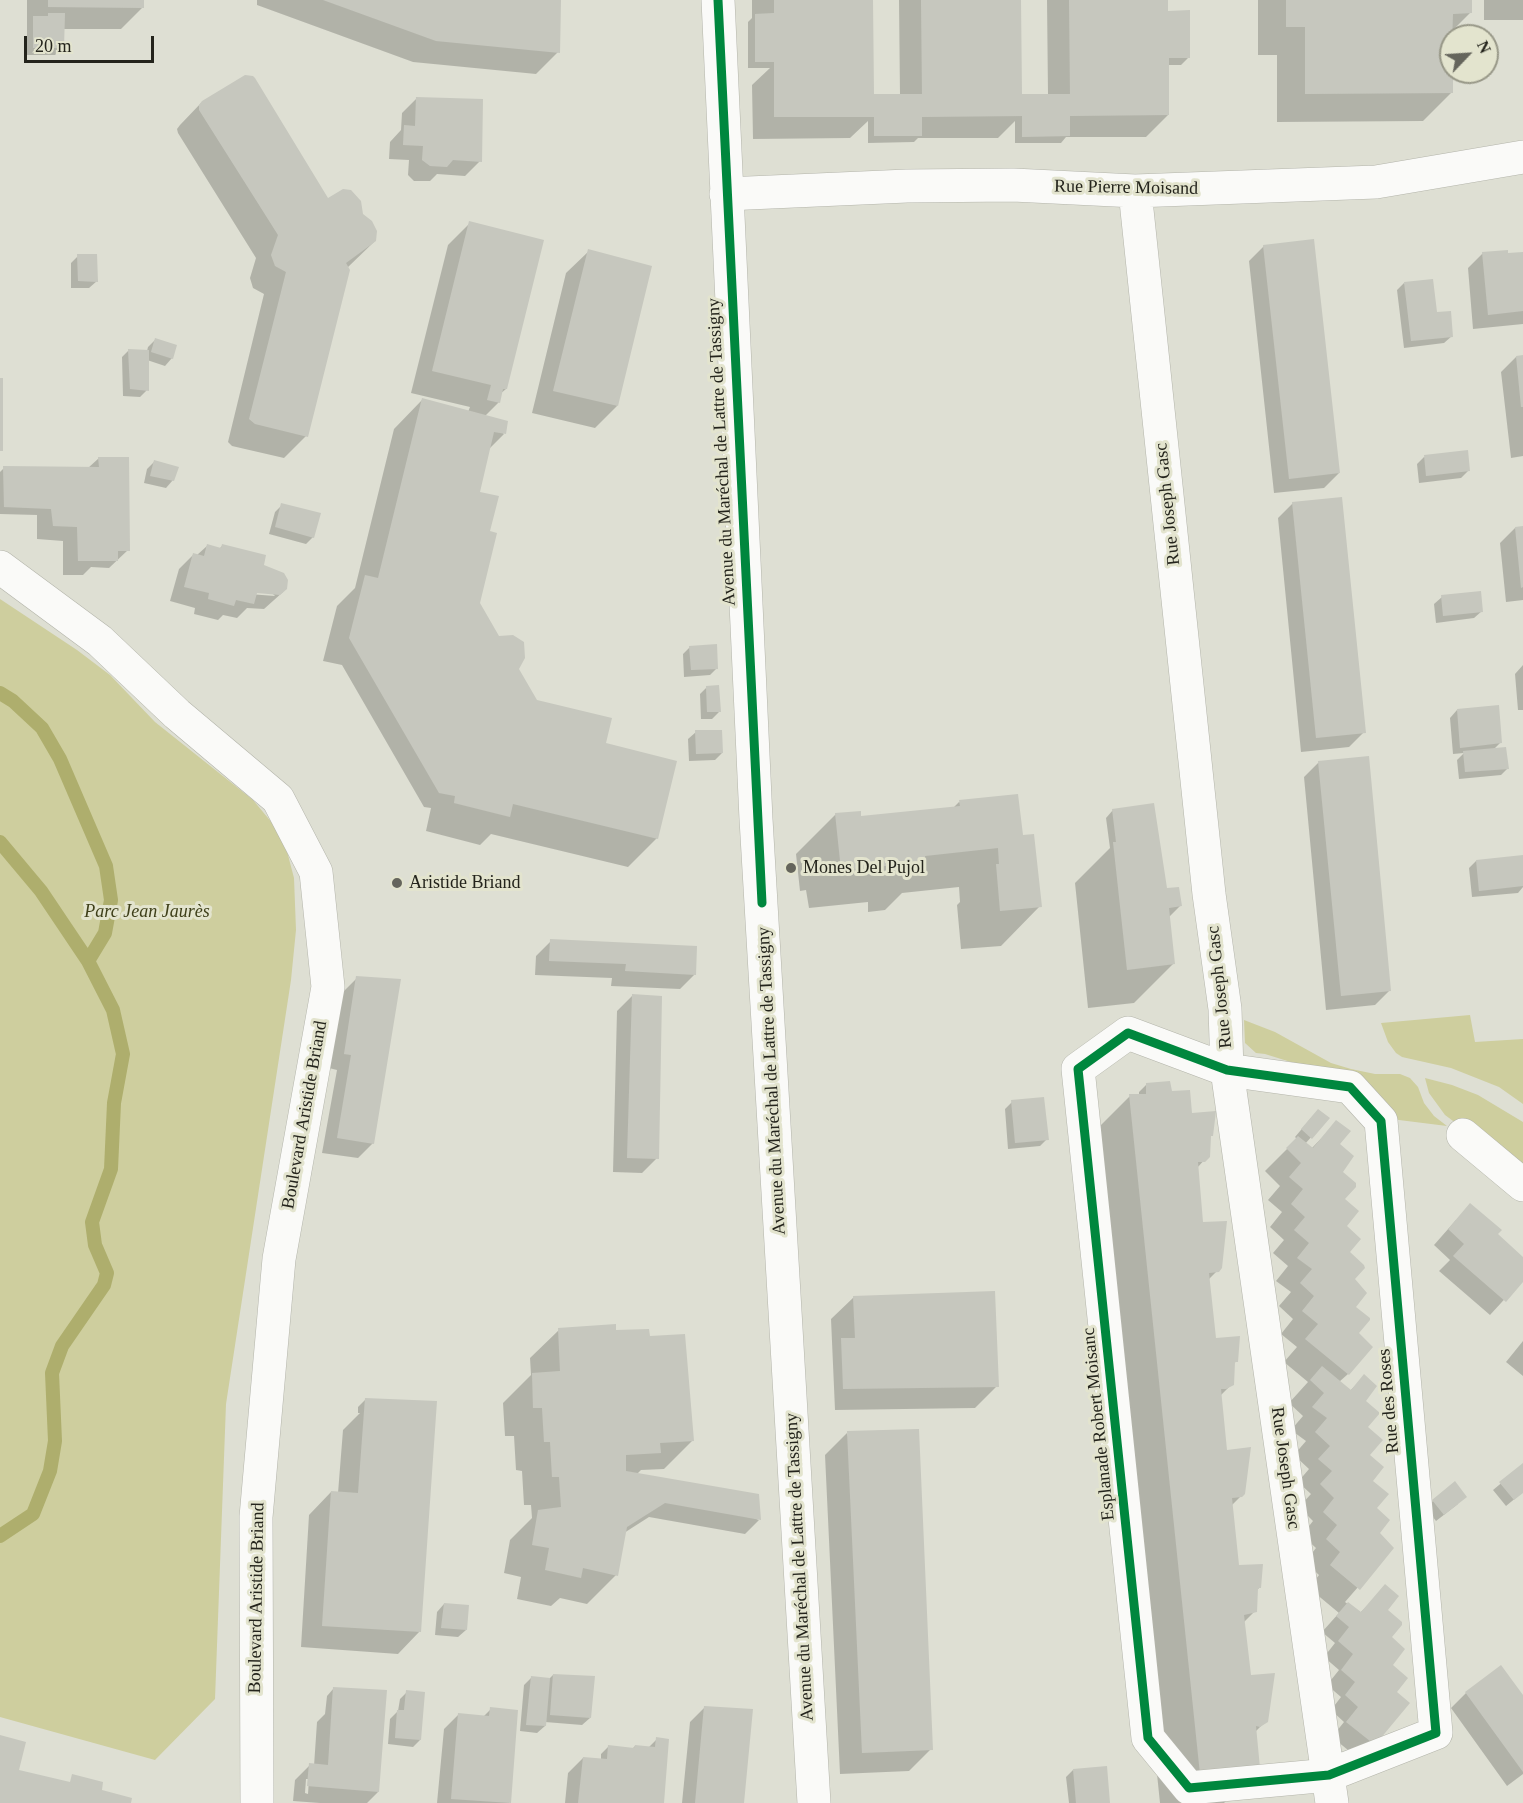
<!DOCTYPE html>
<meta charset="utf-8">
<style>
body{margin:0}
#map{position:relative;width:1523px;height:1803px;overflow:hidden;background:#dedfd3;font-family:"Times New Roman",serif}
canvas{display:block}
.north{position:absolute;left:1439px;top:24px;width:60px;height:60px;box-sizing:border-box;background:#e3e4ce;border:2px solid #979787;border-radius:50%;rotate:65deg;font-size:16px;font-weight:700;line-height:24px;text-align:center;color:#24241c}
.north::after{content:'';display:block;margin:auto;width:21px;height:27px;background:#65655c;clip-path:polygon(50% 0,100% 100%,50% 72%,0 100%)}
.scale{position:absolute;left:24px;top:36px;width:130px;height:27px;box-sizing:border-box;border:3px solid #24241c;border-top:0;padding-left:8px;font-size:18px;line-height:21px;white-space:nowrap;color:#24241c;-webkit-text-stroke:4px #e3e4ce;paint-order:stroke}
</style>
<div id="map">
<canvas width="1523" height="1803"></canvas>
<div class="north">N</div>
<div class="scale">20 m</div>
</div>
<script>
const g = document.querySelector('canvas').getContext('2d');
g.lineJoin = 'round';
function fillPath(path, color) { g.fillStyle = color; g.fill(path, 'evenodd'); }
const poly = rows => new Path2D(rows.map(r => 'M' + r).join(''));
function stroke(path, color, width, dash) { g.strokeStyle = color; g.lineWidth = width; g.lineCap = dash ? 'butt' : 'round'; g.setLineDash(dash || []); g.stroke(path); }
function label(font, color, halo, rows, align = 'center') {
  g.font = font + ' "Times New Roman",serif'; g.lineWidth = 6; g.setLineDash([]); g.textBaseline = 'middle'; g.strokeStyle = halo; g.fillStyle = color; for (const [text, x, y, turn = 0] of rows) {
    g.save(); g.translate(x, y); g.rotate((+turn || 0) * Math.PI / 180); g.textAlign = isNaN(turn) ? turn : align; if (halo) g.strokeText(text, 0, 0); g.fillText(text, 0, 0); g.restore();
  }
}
const green = poly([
 [0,599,77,650,110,675,155,722,253,800,283,836,294,878,296,930,291,980,226,1404,215,1699,155,1760,0,1717],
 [1470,1015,1475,1042,1523,1039,1523,1104,1499,1087,1451,1068,1402,1057,1396,1053,1388,1042,1381,1023],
 [1244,1020,1275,1032,1331,1063,1351,1069,1375,1074,1400,1074,1410,1078,1418,1087,1424,1103,1434,1116,1447,1126,1391,1119,1310,1068,1265,1054,1256,1053,1245,1043],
 [1425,1078,1452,1085,1478,1095,1523,1122,1523,1173,1445,1115,1429,1093]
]);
const shadow = poly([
 [27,0,143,0,143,7,121,29,63,29,63,47,55,55,27,55],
 [257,0,559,0,558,52,536,74,413,62,257,5],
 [752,0,872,0,873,96,900,96,899,0,1020,0,1020,98,1048,95,1047,0,1167,0,1167,12,1188,58,1181,65,1168,65,1168,115,1146,137,1066,137,1061,143,1015,143,1015,121,998,138,918,138,914,142,868,143,868,121,850,138,753,139,752,85,770,68,748,68,748,22,752,18],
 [1258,0,1470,0,1470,13,1451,32,1452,92,1423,121,1277,122,1277,55,1258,55],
 [1484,0,1523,0,1523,20,1484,20],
 [417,98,480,161,465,176,437,174,430,181,414,181,408,175,409,160,389,159,390,142,401,130,402,113],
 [202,102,328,200,362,215,375,241,347,268,306,436,284,458,232,446,228,442,264,294,253,288,250,278,256,258,178,133,177,129,180,125],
 [470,223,506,389,500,394,499,402,485,416,504,434,489,449,478,493,488,532,478,603,536,701,604,745,657,838,628,867,491,834,480,845,426,831,431,808,424,807,342,665,323,661,337,606,355,588,394,429,422,400,468,412,470,407,411,393,448,245],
 [1264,246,1339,473,1324,488,1274,493,1249,261],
 [589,251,617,406,595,428,532,413,566,273],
 [1483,253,1523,253,1523,324,1473,329,1468,268],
 [78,256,97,281,89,288,71,288,71,263],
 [1404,283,1452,336,1444,343,1404,348,1397,290],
 [155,340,172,358,165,366,147,360,147,390,140,397,123,396,122,357,129,350,147,351,148,347],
 [1523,356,1523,456,1511,458,1501,372,1516,357],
 [1424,457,1468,471,1461,478,1419,483,1417,464],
 [99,458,128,550,109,568,91,567,83,575,63,575,63,541,37,539,37,515,0,514,0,472,4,468,88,468],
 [154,462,173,480,166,488,144,483,147,469],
 [1293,503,1364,732,1349,747,1301,752,1278,518],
 [282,505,313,537,306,544,269,534,275,512],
 [1515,528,1523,528,1523,600,1506,602,1500,543],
 [207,546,219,549,222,546,262,566,283,592,264,609,247,608,237,618,223,615,218,620,194,614,195,608,170,601,179,569,194,554,197,555],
 [249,591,272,593,275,596,249,594],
 [1442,597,1482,611,1474,618,1436,623,1434,604],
 [690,647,717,668,710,675,684,677,683,654],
 [1523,665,1523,710,1518,710,1515,674],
 [707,687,719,712,712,719,701,719,700,694],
 [1457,710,1500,743,1493,750,1508,768,1501,775,1459,779,1457,760,1464,753,1453,754,1450,718],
 [696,732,722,753,715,760,689,761,688,739],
 [1319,762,1390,990,1375,1005,1326,1010,1304,777],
 [959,802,1022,837,1040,906,1001,946,961,949,957,905,960,902,959,887,902,893,885,910,868,912,868,902,809,908,806,890,800,891,796,854,836,814,860,818,953,808],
 [1113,810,1165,890,1180,906,1168,918,1173,964,1134,1003,1088,1008,1075,883,1110,848,1106,818],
 [1476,861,1523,869,1523,887,1518,893,1472,897,1469,868],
 [551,941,695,974,680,989,611,986,612,978,535,975,536,956],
 [357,978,373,1143,358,1158,322,1153,337,1070,329,1068,342,993],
 [632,996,657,1158,642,1173,613,1172,617,1011],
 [1146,1085,1170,1091,1209,1137,1208,1156,1197,1168,1202,1226,1217,1271,1208,1280,1214,1341,1237,1361,1233,1364,1232,1384,1220,1396,1226,1453,1243,1494,1231,1506,1237,1567,1260,1587,1257,1590,1255,1611,1243,1623,1249,1679,1274,1675,1267,1720,1255,1732,1259,1768,1224,1803,1160,1803,1091,1135,1130,1096,1139,1095,1139,1092],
 [1012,1102,1047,1139,1040,1146,1008,1149,1005,1109],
 [1311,1118,1328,1118,1305,1144,1311,1149,1337,1122,1357,1333,1348,1374,1339,1382,1350,1391,1364,1376,1366,1427,1378,1533,1392,1548,1345,1602,1360,1613,1386,1586,1386,1610,1395,1692,1408,1703,1359,1759,1332,1737,1344,1722,1331,1710,1341,1697,1327,1685,1339,1670,1324,1657,1335,1643,1322,1632,1339,1613,1309,1588,1319,1575,1305,1562,1316,1548,1302,1535,1313,1521,1299,1507,1311,1494,1298,1482,1309,1469,1294,1455,1306,1441,1291,1430,1303,1416,1289,1403,1308,1382,1284,1362,1297,1347,1281,1334,1293,1319,1279,1306,1291,1292,1276,1281,1288,1266,1273,1253,1284,1240,1270,1227,1282,1212,1268,1200,1280,1186,1265,1171,1297,1139,1295,1137],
 [1456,1220,1496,1234,1523,1259,1523,1279,1490,1315,1439,1271,1450,1260,1434,1245],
 [854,1297,997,1386,975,1408,835,1410,831,1319],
 [559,1330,614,1332,648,1338,693,1440,664,1469,641,1470,637,1474,759,1520,745,1534,649,1517,624,1533,616,1575,587,1604,560,1598,551,1606,517,1599,521,1577,504,1573,510,1540,532,1518,531,1505,524,1505,522,1471,516,1470,514,1436,505,1436,503,1403,531,1375,530,1358],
 [1523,1341,1523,1376,1506,1362],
 [366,1399,420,1631,398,1654,301,1647,309,1515,331,1492,338,1493,343,1430,360,1413,358,1413,358,1407],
 [847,1433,931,1749,909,1771,840,1774,825,1455],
 [1523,1465,1523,1492,1506,1506,1493,1490],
 [1433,1501,1458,1504,1436,1521,1426,1508],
 [444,1604,466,1630,458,1637,435,1635,437,1612],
 [1501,1667,1523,1698,1523,1774,1507,1786,1451,1708,1466,1693],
 [553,1675,590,1718,582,1725,545,1722,545,1726,537,1733,520,1731,524,1685,531,1678,549,1679],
 [334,1688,378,1792,367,1803,320,1803,293,1801,295,1780,310,1765,314,1766,317,1722,325,1714,327,1696],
 [306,1779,309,1779,308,1794,305,1793],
 [407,1692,420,1740,413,1747,388,1744,390,1719,398,1711,400,1699],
 [705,1707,743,1803,682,1803,690,1722],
 [491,1709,517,1711,509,1803,437,1803,444,1729,459,1714,483,1717],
 [657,1739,662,1803,565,1803,568,1773,583,1758,601,1760,601,1754,608,1747,632,1749,635,1746,648,1748],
 [1073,1770,1108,1803,1069,1803,1066,1777]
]);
const stream = poly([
 [0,693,13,701,42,728,60,759,106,866,111,900,105,933,88,961],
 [0,842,41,891,88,961,113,1010,123,1054,114,1103,111,1169,92,1222,95,1245,107,1273,104,1285,62,1346,52,1373,55,1441,50,1471,33,1514,0,1536]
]);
const building = poly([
 [48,0,144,0,144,8,48,7],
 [323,0,561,0,560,53,436,41],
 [774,0,873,0,874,94,922,94,921,0,1021,0,1022,94,1070,94,1069,0,1168,0,1168,11,1190,10,1190,58,1169,58,1169,115,1070,116,1070,136,1022,137,1022,116,922,117,922,136,874,136,874,117,774,117,774,62,755,62,755,14,774,13],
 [1286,0,1472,0,1472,13,1453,14,1451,72,1453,72,1453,93,1305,94,1305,27,1286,27],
 [48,13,65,13,64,48,33,48,33,16,48,16],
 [245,75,253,76,255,78,328,198,343,189,351,190,361,201,363,214,372,221,377,231,376,241,346,263,350,270,308,437,255,424,249,419,286,272,275,266,271,255,278,235,199,110,199,105,202,101],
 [416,97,483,99,482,162,453,160,447,167,430,166,422,160,423,146,403,145,404,125,415,126],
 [469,221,544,240,507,389,503,389,500,403,487,400,491,385,432,371],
 [1314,239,1340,473,1289,479,1263,245],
 [588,249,652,266,618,406,553,391],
 [1508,250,1508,253,1523,252,1523,311,1488,315,1482,252],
 [77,254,97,254,98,282,78,281],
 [1433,279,1437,312,1451,311,1453,337,1411,341,1404,282],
 [155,338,177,345,173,359,151,352],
 [128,349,149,350,149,391,130,389],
 [1523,355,1523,407,1521,407,1516,356],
 [0,378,3,378,3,451,0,451],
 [422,398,508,421,506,434,494,432,480,492,499,496,490,531,497,533,480,603,499,636,513,635,524,642,525,658,519,669,537,700,612,718,606,743,677,761,658,839,513,804,510,817,454,803,455,796,439,793,349,638,365,575,378,578],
 [1468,450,1470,471,1426,476,1424,455],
 [98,457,129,457,130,551,118,551,118,561,78,561,77,527,53,526,51,509,4,507,3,466,99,467],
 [154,460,179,467,174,481,150,476],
 [1342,497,1366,733,1316,738,1292,502],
 [281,503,321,513,314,538,275,527],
 [1523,526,1523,587,1521,588,1515,527],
 [207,544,221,548,222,544,266,555,264,565,284,573,288,580,287,589,280,595,257,593,254,604,236,600,234,606,208,599,209,593,184,587,193,553,204,556],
 [1481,591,1483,612,1443,616,1441,595],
 [717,644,718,669,691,670,689,646],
 [719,685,721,712,707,712,706,686],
 [1499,705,1502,743,1460,748,1457,709],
 [695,730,722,730,723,753,696,754],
 [1506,747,1509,769,1465,772,1463,751],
 [1369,756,1391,991,1341,996,1318,761],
 [1018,794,1023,835,1034,834,1042,907,1000,911,996,864,999,864,998,848,925,856,925,871,907,873,907,864,841,870,835,813,861,811,861,816,960,806,959,800],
 [1154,803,1167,888,1179,887,1182,906,1169,908,1175,964,1127,970,1113,842,1116,842,1112,809],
 [1523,855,1523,886,1479,891,1476,860],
 [550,939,697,946,696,975,625,971,626,964,549,961],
 [356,976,401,979,374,1144,337,1138,351,1055,344,1054],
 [632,994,662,996,659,1159,627,1158],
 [1170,1081,1172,1091,1190,1090,1192,1113,1216,1111,1213,1136,1211,1136,1210,1157,1205,1162,1198,1162,1203,1222,1227,1221,1222,1268,1219,1272,1209,1273,1216,1338,1240,1336,1238,1362,1235,1362,1234,1385,1226,1389,1221,1389,1227,1450,1251,1447,1245,1494,1242,1497,1232,1498,1239,1565,1263,1564,1261,1588,1258,1588,1257,1612,1244,1615,1251,1675,1275,1673,1268,1722,1260,1727,1256,1726,1260,1768,1200,1774,1129,1094,1146,1094,1146,1083],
 [1044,1097,1049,1140,1015,1143,1011,1100],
 [1318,1109,1330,1118,1312,1139,1301,1129],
 [1336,1120,1351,1131,1340,1144,1354,1156,1343,1172,1356,1183,1356,1187,1345,1199,1359,1211,1347,1226,1361,1239,1350,1252,1364,1265,1365,1268,1355,1279,1367,1293,1356,1307,1370,1318,1370,1320,1359,1333,1373,1347,1349,1375,1305,1339,1318,1324,1302,1311,1314,1296,1300,1283,1312,1269,1297,1258,1309,1243,1294,1230,1305,1217,1291,1204,1303,1189,1289,1177,1301,1163,1286,1148,1298,1136,1313,1148],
 [1470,1203,1502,1230,1498,1234,1523,1257,1523,1282,1506,1302,1453,1256,1464,1244,1448,1229],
 [995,1291,999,1387,843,1389,841,1338,855,1338,853,1296],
 [616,1324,616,1330,649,1329,650,1336,685,1334,694,1441,660,1443,661,1453,626,1455,626,1471,759,1494,761,1520,665,1503,627,1527,618,1576,583,1568,581,1578,545,1570,549,1548,532,1545,538,1510,561,1507,559,1477,552,1477,550,1442,544,1442,542,1408,533,1408,532,1373,560,1371,558,1328],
 [1322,1366,1351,1390,1364,1374,1377,1386,1366,1401,1380,1413,1368,1427,1383,1440,1370,1455,1384,1467,1373,1481,1389,1494,1377,1508,1390,1520,1380,1533,1394,1548,1360,1590,1330,1565,1340,1552,1326,1539,1337,1525,1323,1512,1334,1498,1320,1484,1332,1471,1318,1459,1330,1446,1315,1432,1327,1418,1312,1407,1324,1393,1310,1380],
 [365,1398,437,1401,421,1632,322,1626,331,1491,358,1493],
 [919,1429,933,1750,862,1753,847,1431],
 [1523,1463,1523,1493,1514,1500,1499,1482],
 [1455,1481,1467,1497,1444,1515,1432,1500],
 [1385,1584,1399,1596,1388,1610,1402,1622,1402,1625,1392,1637,1405,1649,1393,1665,1408,1678,1397,1692,1410,1703,1375,1745,1346,1722,1358,1707,1345,1695,1355,1682,1341,1670,1353,1654,1338,1641,1349,1627,1336,1616,1348,1602,1361,1612],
 [444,1603,469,1605,467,1630,441,1628],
 [1501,1665,1523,1695,1523,1772,1465,1692],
 [553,1674,595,1676,591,1718,550,1715],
 [531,1676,550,1678,546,1726,526,1725],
 [333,1687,387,1690,379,1792,307,1786,309,1763,328,1765],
 [406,1690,425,1692,421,1740,395,1738,397,1710,404,1710],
 [704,1706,753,1709,744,1803,695,1803],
 [490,1707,518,1710,511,1803,451,1799,458,1713,489,1716],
 [0,1735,26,1742,19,1770,70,1782,72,1774,103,1782,102,1790,132,1798,131,1803,0,1803],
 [656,1737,669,1739,664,1803,578,1803,583,1757,607,1759,608,1745,634,1748,635,1745,655,1747],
 [1107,1766,1110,1803,1076,1803,1073,1769]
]);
const minor = poly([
 [718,0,756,819,814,1803],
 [1135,191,1209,894,1225,1009,1227,1070,1332,1803],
 [726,194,907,186,1013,185,1135,191,1376,182,1523,157],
 [0,567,100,641,177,714,278,799,316,872,328,987,279,1259,256,1517,257,1803],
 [1128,1033,1227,1070,1350,1087,1381,1121,1436,1733,1329,1775,1189,1788,1148,1738,1078,1069,1128,1033],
 [1463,1135,1523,1185]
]);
const cycleway = poly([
 [718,0,762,903],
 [1128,1033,1227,1070,1350,1087,1381,1121,1436,1733,1329,1775,1189,1788,1148,1738,1078,1069,1128,1033]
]);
const markers = [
 [791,868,6,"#65655c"],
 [397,883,6,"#65655c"]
];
const streetNames = [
 ["Rue Pierre Moisand",1126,188,1],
 ["Avenue du Maréchal de Lattre de Tassigny",722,452,-93],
 ["Rue Joseph Gasc",1168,504,-96],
 ["Rue Joseph Gasc",1220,987,-96],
 ["Avenue du Maréchal de Lattre de Tassigny",772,1081,-93],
 ["Boulevard Aristide Briand",305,1115,-80],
 ["Rue des Roses",1389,1401,-95],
 ["Esplanade Robert Moisanc",1099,1424,-96],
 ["Rue Joseph Gasc",1285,1468,82],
 ["Avenue du Maréchal de Lattre de Tassigny",800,1567,-93],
 ["Boulevard Aristide Briand",257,1598,-89]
];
const poiNames = [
 ["Mones Del Pujol",803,868],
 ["Aristide Briand",409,883]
];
const parkNames = [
 ["Parc Jean Jaurès",147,912]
];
fillPath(green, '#cece9e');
fillPath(shadow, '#0003');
stroke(stream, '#aeae6d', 14);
fillPath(building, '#c6c7be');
stroke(minor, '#b3b4aa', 34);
stroke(minor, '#fafaf8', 33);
stroke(cycleway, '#00873e', 9);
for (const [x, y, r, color] of markers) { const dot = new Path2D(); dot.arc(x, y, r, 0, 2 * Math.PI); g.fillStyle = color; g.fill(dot); stroke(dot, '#e3e4ce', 2); }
label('18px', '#24241c', '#e3e4ce', streetNames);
label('18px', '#24241c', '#e3e4ce', poiNames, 'left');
label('italic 18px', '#3e3f19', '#e3e4ce', parkNames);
</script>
